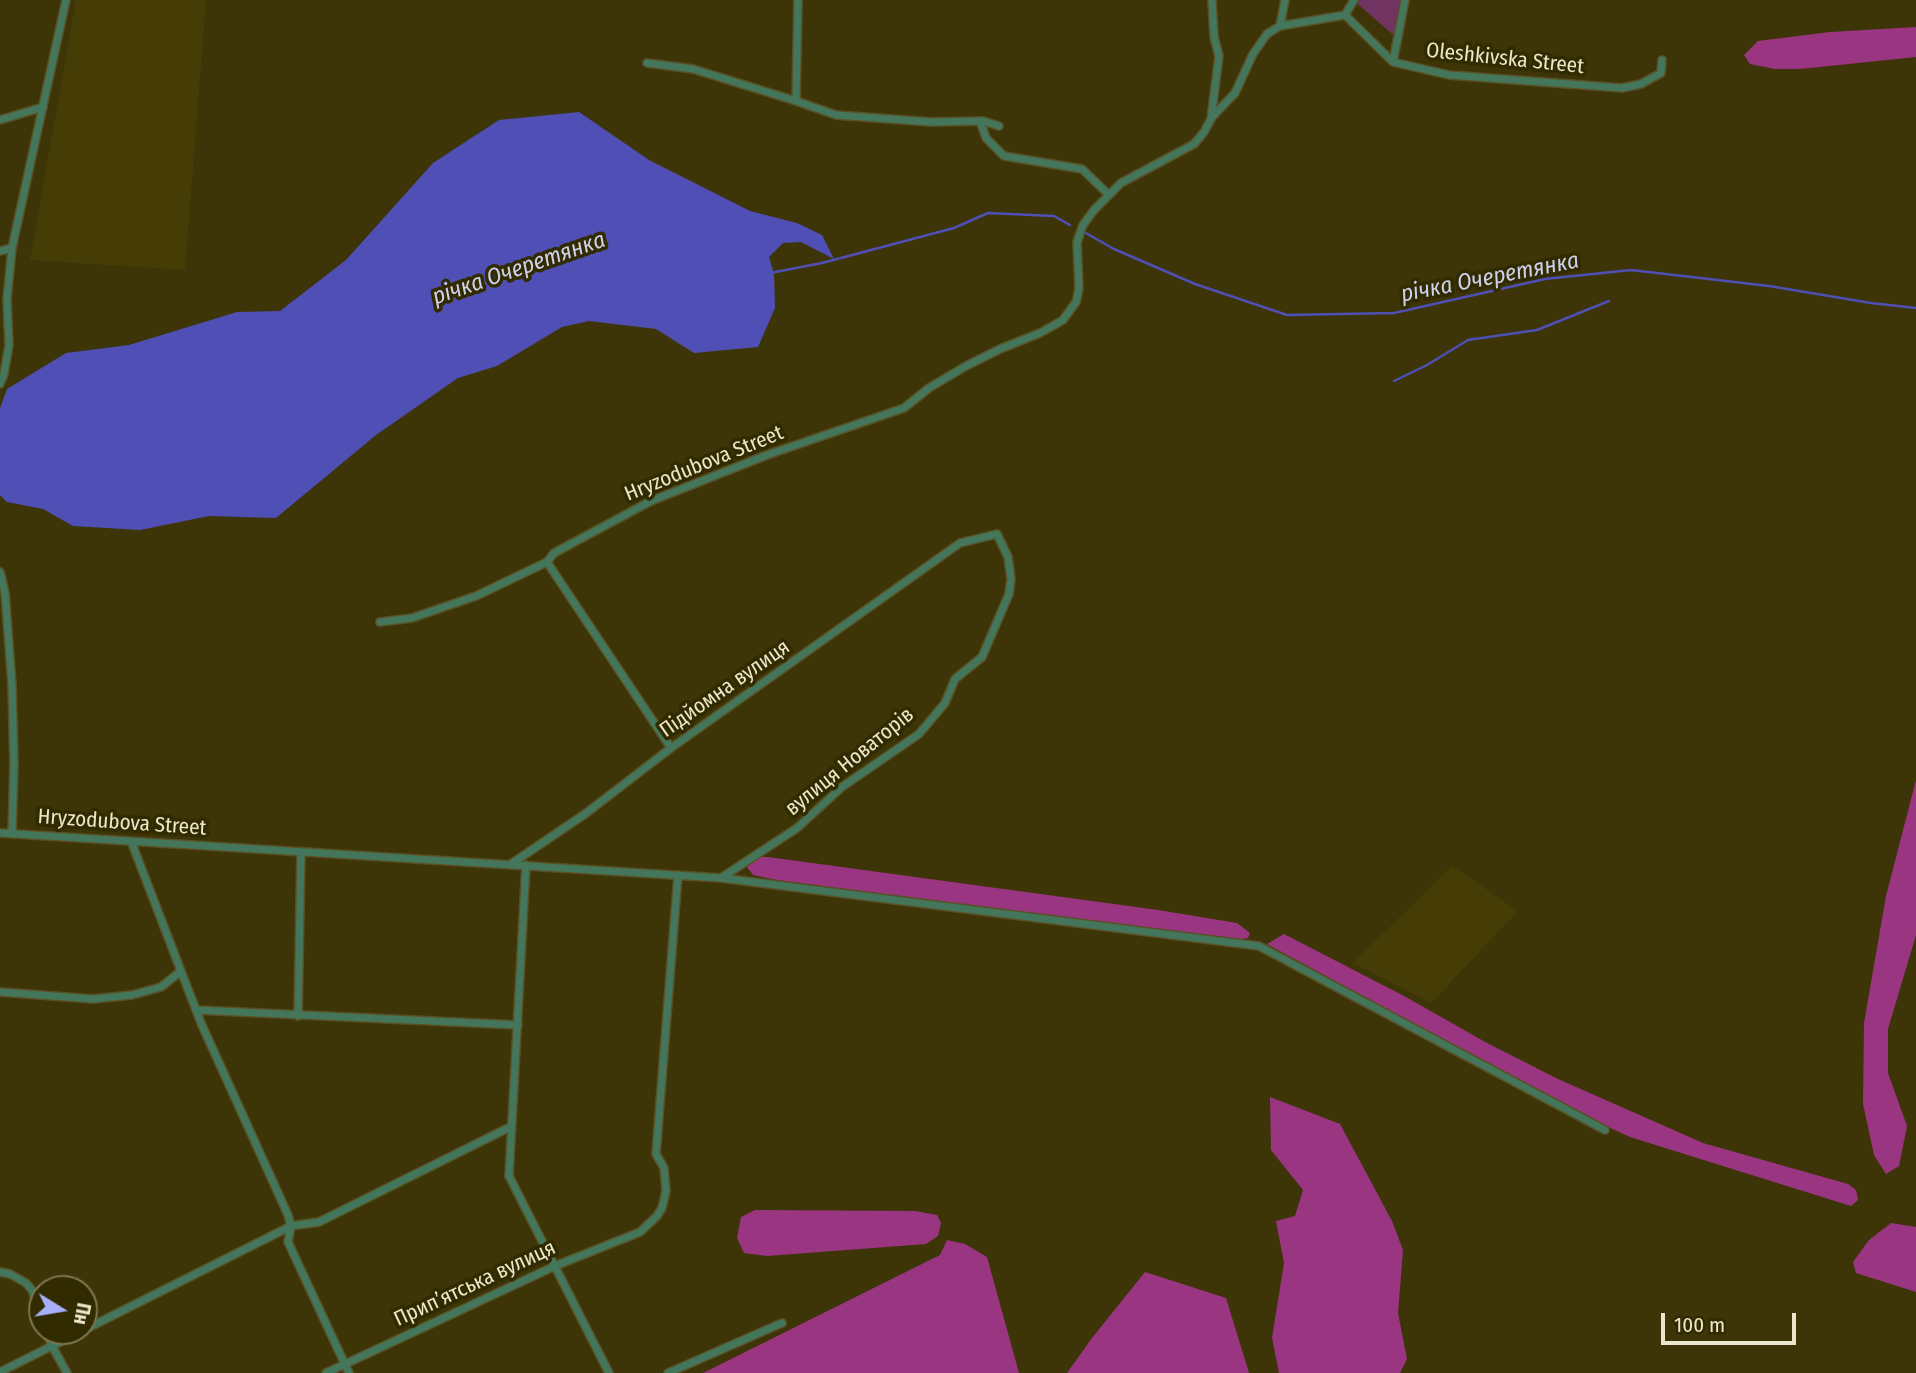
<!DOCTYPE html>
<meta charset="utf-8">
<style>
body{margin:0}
#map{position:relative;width:1916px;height:1373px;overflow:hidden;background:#3d3507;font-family:"Fira Sans Condensed",sans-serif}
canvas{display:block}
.north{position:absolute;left:28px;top:1275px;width:70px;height:70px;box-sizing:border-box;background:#322b00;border:2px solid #7c7651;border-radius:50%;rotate:101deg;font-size:19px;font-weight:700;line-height:28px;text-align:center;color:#ece7ca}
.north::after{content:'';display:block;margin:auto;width:24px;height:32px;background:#a8b0fc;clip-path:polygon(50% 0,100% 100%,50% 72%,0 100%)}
.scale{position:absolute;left:1661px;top:1313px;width:135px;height:32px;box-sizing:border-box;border:4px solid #ece7ca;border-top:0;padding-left:9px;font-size:21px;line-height:24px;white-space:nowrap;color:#ece7ca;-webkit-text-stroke:5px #322b00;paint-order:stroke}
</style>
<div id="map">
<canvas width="1916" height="1373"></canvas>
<div class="north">Пн</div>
<div class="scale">100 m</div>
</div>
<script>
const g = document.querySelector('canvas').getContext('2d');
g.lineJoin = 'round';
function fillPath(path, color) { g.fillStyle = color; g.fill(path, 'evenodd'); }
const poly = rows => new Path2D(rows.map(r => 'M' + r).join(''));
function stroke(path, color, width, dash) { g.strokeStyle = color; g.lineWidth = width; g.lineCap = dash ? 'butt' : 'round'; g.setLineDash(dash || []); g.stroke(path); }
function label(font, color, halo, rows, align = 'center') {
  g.font = font + ' "Fira Sans Condensed",sans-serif'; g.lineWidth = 7; g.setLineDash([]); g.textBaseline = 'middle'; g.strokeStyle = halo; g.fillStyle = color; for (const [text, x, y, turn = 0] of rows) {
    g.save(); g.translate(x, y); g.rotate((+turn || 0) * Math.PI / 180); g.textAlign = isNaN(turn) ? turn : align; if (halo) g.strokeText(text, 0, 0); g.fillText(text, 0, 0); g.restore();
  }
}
const built = poly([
 [76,0,206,0,185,270,30,260],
 [1452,866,1518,911,1431,1003,1353,963]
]);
const green = poly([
 [1405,0,1397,38,1354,1,1354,0]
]);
const forest = poly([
 [1916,27,1916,57,1800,69,1775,69,1750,64,1744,55,1758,41,1830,32],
 [1916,780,1916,935,1888,1029,1888,1073,1907,1126,1899,1166,1886,1174,1874,1155,1863,1104,1864,1023,1886,896],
 [756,857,768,857,1158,910,1237,923,1250,933,1248,938,1236,940,777,880,753,875,747,867],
 [1284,934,1404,996,1487,1043,1558,1079,1703,1143,1848,1184,1856,1190,1858,1200,1851,1206,1630,1137,1580,1114,1267,944],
 [1270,1097,1340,1124,1392,1221,1403,1250,1398,1313,1407,1359,1400,1373,1279,1373,1272,1338,1284,1263,1276,1221,1295,1216,1303,1190,1271,1150],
 [755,1210,915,1211,937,1215,941,1223,938,1236,926,1244,767,1256,744,1253,737,1238,741,1217],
 [1891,1223,1916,1227,1916,1292,1856,1273,1853,1262,1869,1240],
 [947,1240,965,1244,987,1257,1019,1373,703,1373,940,1255],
 [1145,1272,1226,1298,1249,1373,1067,1373,1092,1338]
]);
const water = poly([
 [579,112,649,160,750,211,797,223,822,235,834,259,801,242,783,243,769,257,774,274,775,308,758,347,694,353,656,329,589,321,562,327,497,366,458,378,376,435,276,518,209,516,140,530,73,526,43,509,7,502,0,495,0,408,7,389,66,353,129,345,237,312,280,311,346,260,433,163,499,120]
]);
const stream = poly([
 [1084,232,1114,249,1195,284,1287,315,1394,313,1545,279,1631,270,1769,286,1871,303,1916,308],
 [770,273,822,263,954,228,988,213,1054,216,1070,225],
 [1394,381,1427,365,1468,340,1537,330,1609,301]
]);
const minor = poly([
 [798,0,796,101,836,115,931,122,983,121,999,126],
 [1405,0,1393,62,1449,75,1622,88,1641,84,1661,73,1662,60],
 [1345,15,1393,62],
 [1280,26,1285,0],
 [647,63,693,69,796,101],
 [1211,118,1235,93,1253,54,1267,34,1280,26,1345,15,1354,0],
 [0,120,43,107],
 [980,121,986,138,1004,156,1082,169,1108,194],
 [0,251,12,248],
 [0,384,4,374,9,345,7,299,12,248,66,0],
 [547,562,671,748],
 [0,572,5,593,12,685,14,764,12,834],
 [380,622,412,618,476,596,547,562,554,553,651,501,767,455,904,408,929,388,966,366,1000,349,1040,333,1063,320,1076,302,1079,289,1077,242,1083,225,1094,210,1121,183,1194,144,1204,132,1211,119,1219,56,1214,37,1212,0],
 [0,833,721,878,1259,946,1605,1130],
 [131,841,201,1023,288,1215,291,1226,288,1242,349,1373],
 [511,864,585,814,671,748,960,543,997,534,1008,557,1011,579,1009,594,982,657,955,679,945,703,919,734,842,787,797,828,721,878],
 [526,865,509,1176,609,1373],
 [0,992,93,999,132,995,161,987,181,971],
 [196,1010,518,1025],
 [298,1016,301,852],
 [0,1272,10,1274,26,1283,32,1290,42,1319],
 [84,1330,291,1226,319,1222,510,1127],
 [46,1331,52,1346,67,1373],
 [0,1372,82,1331],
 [326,1373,555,1266,640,1232,657,1216,662,1208,666,1191,664,1168,656,1154,678,875],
 [668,1373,782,1323]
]);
const streetNames = [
 ["Oleshkivska Street",1505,59,6],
 ["Hryzodubova Street",704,464,-22],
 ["Підйомна вулиця",725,689,-35],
 ["вулиця Новаторів",850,762,-39],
 ["Hryzodubova Street",122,823,4],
 ["Прип’ятська вулиця",475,1284,-25]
];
const waterNames = [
 ["річка Очеретянка",519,269,-19],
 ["річка Очеретянка",1490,278,-11]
];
fillPath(built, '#463d06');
fillPath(green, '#713360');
fillPath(forest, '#9a3681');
fillPath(water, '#4f4fb5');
stroke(stream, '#4f4fb5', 2.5);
stroke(minor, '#595126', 10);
stroke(minor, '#43765b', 7);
label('21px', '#ece7ca', '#322b00', streetNames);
label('italic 23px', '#cdd1ed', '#322b00', waterNames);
</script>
